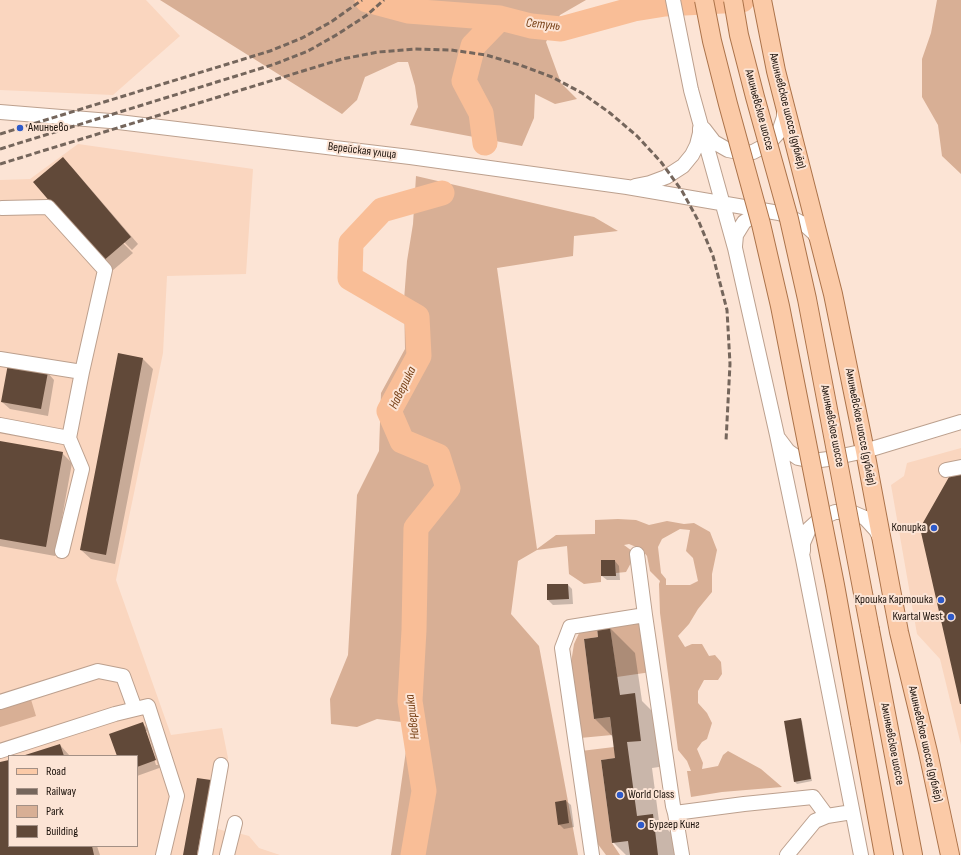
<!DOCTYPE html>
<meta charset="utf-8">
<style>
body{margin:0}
#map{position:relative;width:961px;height:855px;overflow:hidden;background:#fce4d5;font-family:"Sofia Sans Condensed",sans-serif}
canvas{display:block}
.legend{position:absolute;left:8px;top:755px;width:130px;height:92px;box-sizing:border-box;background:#fce4d5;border:1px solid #a39085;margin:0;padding:5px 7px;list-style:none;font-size:12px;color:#1d130c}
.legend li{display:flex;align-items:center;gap:8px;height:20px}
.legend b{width:20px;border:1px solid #a39085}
</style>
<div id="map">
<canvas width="961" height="855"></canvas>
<ul class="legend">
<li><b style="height:5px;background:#fbcaa7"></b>Road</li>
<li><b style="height:5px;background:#75665c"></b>Railway</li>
<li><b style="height:11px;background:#d8af95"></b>Park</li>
<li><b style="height:11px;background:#614939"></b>Building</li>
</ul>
</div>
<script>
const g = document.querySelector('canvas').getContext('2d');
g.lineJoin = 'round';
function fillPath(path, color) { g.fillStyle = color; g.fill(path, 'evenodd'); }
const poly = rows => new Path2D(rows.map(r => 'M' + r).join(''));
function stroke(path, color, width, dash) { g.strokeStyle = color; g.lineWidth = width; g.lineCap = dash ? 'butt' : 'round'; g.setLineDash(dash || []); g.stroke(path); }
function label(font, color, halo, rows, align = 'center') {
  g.font = font + ' "Sofia Sans Condensed",sans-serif'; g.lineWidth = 4; g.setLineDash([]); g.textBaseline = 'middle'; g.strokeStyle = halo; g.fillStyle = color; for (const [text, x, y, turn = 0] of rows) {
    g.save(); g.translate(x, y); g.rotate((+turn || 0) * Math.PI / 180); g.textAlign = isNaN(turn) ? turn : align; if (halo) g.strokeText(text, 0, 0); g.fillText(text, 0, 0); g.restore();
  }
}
const built = poly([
 [0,0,146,0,180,36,113,95,0,90],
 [78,144,253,169,246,274,167,276,163,353,116,580,171,735,222,728,228,758,215,828,228,832,234,832,249,836,259,848,280,855,0,855,0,180,30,179],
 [9,756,137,756,137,846,9,846],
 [961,448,961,745,940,659,917,634,891,485,904,476,907,463]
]);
const green = poly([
 [160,0,586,0,560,15,546,42,561,83,577,99,555,104,535,94,534,118,522,146,410,125,418,107,415,86,408,62,398,62,365,77,357,100,342,114],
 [937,0,961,0,961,174,942,156,938,125,922,97,922,59,931,33],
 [416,176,594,217,618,231,574,236,573,256,497,268,537,549,556,535,595,534,595,520,618,519,636,520,649,525,667,521,684,524,694,523,710,532,717,550,712,574,712,592,698,609,689,624,678,636,685,647,692,644,702,644,709,656,715,655,721,662,722,674,718,680,704,680,698,691,698,703,707,713,712,723,707,739,702,742,697,749,703,763,702,769,718,766,723,755,728,751,761,769,782,787,722,792,691,797,687,771,691,771,687,761,678,750,660,613,659,584,660,581,650,571,647,556,641,549,629,544,624,545,632,551,632,561,626,572,616,573,615,560,601,560,601,582,584,584,569,574,567,546,537,550,518,561,511,614,539,646,578,855,391,855,410,723,377,719,357,727,331,724,330,699,348,655,357,495,379,451,381,393,405,349,404,300,407,261,413,224],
 [680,529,690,530,686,551,693,558,698,581,690,585,666,585,666,579,661,573,658,547,662,539],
 [644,622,651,672,617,677,610,627],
 [597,628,598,637,584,639,594,719,610,717,612,735,580,738,570,669,574,644,580,631],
 [29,693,36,716,0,727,0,702],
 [614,747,616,758,601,760,612,843,620,855,606,855,594,839,581,751]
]);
const shadow = poly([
 [70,165,138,244,132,250,121,239,120,240,133,253,112,271,103,261],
 [119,355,143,359,153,369,115,564,91,559,81,550],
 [47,372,54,380,48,416,10,409,2,402],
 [0,442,62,453,72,463,55,556,0,546],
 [615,561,619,566,620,580,607,580,602,576],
 [548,585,568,585,572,589,573,604,553,605,548,600],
 [610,628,635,653,642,701,660,719,666,766,652,768,659,821,678,840,680,855,626,855,613,842,616,759,613,737,595,719,599,638],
 [800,719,802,721,812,781,797,784,795,782],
 [143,724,150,731,162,767,137,776,137,756,118,756],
 [145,731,147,731,158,765,156,765],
 [60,745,70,756,24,756],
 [9,761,9,846,97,846,100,855,0,855,0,763],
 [198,779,211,781,221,791,208,855,184,855],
 [566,801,571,805,574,827,564,829,559,824]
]);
const river = poly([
 [367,0,408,11,500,18,531,26,561,29,634,9,665,4,742,0],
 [485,143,481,113,464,81,473,46,500,18],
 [413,855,424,791,410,701,414,630,416,528,448,488,438,456,402,441,389,411,419,356,417,317,350,278,351,243,382,210,442,193]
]);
const building = poly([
 [63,157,131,237,102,262,33,182],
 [118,353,143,358,106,555,80,550],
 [8,364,48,372,41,409,1,402],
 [0,441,63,452,46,547,0,539],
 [961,474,961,704,960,704,920,528,949,477],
 [601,560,615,560,616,576,601,576],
 [547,584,568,584,569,599,547,600],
 [610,627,620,695,635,693,641,741,627,742,637,816,653,814,658,855,630,855,628,841,612,843,601,760,615,758,610,717,594,719,584,639,598,637,597,628],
 [801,718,811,779,794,782,784,721],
 [143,722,156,760,137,767,137,756,117,756,109,734],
 [60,744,64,756,22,756],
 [9,760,9,846,92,846,94,855,0,855,0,762],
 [197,778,211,780,197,855,183,855],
 [566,800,569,823,558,825,555,802]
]);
const minor = poly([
 [673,0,691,90,735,248,777,435,803,559,861,855],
 [0,112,110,121,410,157,627,187,779,213,790,217,805,225,814,233,819,241],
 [704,129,714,142,728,150,744,153,753,152,768,144,779,132,784,117,784,109],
 [635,186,650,183,666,177,683,166,692,155,697,145,700,133,700,128],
 [2,208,48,207,105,270,82,372],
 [735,246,736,235,744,222,756,214,766,212],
 [0,359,82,372,69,438,0,425],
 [779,439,788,451,798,458,813,461,828,459,865,451,961,422],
 [946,470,961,467],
 [62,551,82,469,69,438],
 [803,551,803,543,809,529,821,518,835,512,851,512,865,518,876,530,879,536],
 [637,554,645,615],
 [0,702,98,671,123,676,135,709],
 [0,751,115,714,148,706,177,796,163,855],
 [205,855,221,765],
 [227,855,235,823],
 [592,855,562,648,570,627,645,615,673,806,675,813],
 [682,855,675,813,744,804,813,797,827,816,852,812],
 [787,855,815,821,827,816]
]);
const major = poly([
 [762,0,776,71,833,294,865,451,899,632,928,752,950,855],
 [870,630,913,855],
 [860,723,884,855]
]);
const rail = poly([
 [0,134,270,51,302,38,331,22,362,0],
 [0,149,275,64,308,51,338,34,367,15,384,0],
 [0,164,342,59,378,52,415,49,451,50,486,55,520,65,552,77,582,93,610,113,637,136,661,162,682,191,699,222,713,256,727,310,730,364,726,441]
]);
const majorBridge = poly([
 [704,0,712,41,728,104,761,224,780,306,835,585,860,723],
 [733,0,739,35,755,97,789,219,807,299,870,630]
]);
const markers = [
 [20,128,4,"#2e5ac9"],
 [934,528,4,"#2e5ac9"],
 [941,600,4,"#2e5ac9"],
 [951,617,4,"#2e5ac9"],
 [620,795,4,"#2e5ac9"],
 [641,825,4,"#2e5ac9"]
];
const streetNames = [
 ["Аминьевское шоссе",759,110,75],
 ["Аминьевское шоссе (дублёр)",787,111,76],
 ["Верейская улица",362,151,7],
 ["Аминьевское шоссе",832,426,79],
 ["Аминьевское шоссе (дублёр)",860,427,79],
 ["Аминьевское шоссе",892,744,79],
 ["Аминьевское шоссе (дублёр)",925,744,77]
];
const poiNames = [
 ["Аминьево",28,128],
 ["Копирка",926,528,"right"],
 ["Крошка Картошка",933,600,"right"],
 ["Kvartal West",943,617,"right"],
 ["World Class",628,795],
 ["Бургер Кинг",649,825]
];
const waterNames = [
 ["Сетунь",543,25,6],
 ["Навершка",403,388,-64],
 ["Навершка",413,717,-97]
];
fillPath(built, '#fad6bf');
fillPath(green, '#d8af95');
fillPath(shadow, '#0003');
stroke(river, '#f9be97', 25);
fillPath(building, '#614939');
stroke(minor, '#bca08e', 16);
stroke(major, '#ac734a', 20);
stroke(minor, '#fff', 14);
stroke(major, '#fbcaa7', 18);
stroke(rail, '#75665c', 3, [6, 3]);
stroke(majorBridge, '#ac734a', 20, []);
stroke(majorBridge, '#fbcaa7', 18);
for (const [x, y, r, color] of markers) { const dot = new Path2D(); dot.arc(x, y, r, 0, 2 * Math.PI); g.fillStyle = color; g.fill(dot); stroke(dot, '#fce4d5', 1.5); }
label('12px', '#1d130c', '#fce4d5', streetNames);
label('12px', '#1d130c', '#fce4d5', poiNames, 'left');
label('italic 13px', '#774117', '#fce4d5', waterNames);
</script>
